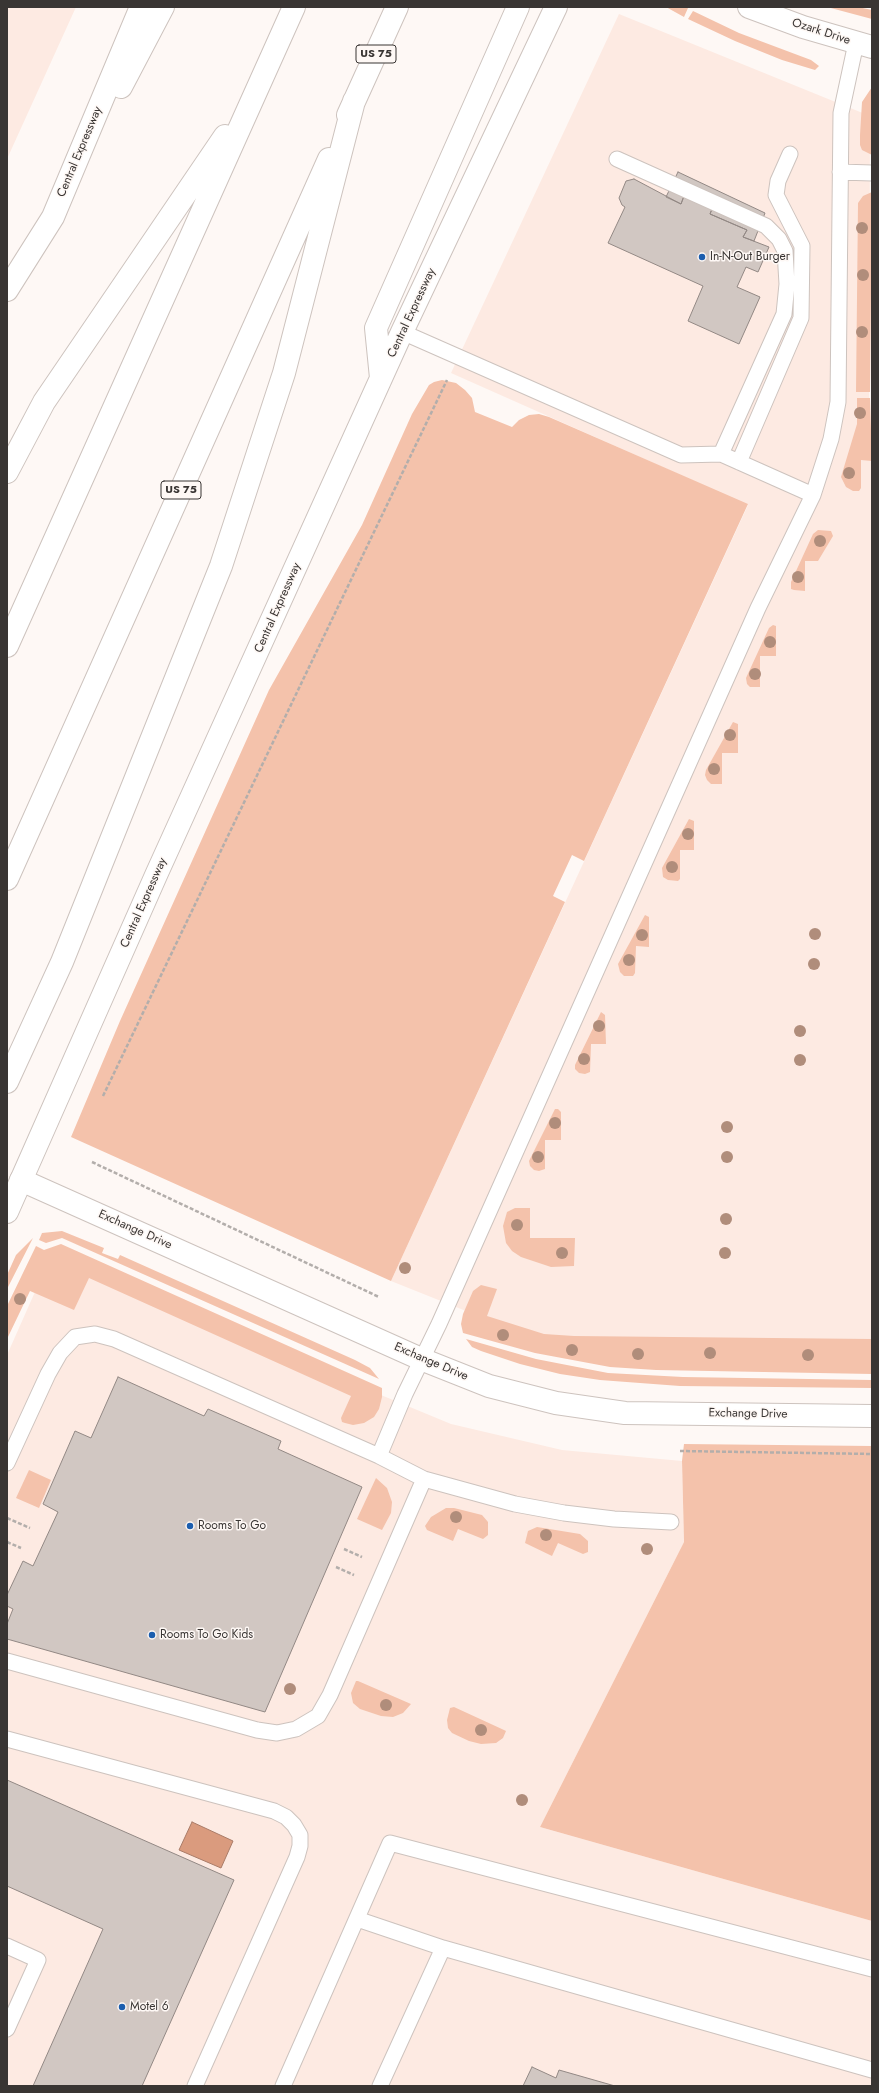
<!DOCTYPE html>
<style>
body{margin:0}
#map{position:relative;width:879px;height:2093px;overflow:hidden;background:#fef8f5;font-family:Jost,sans-serif}
canvas{display:block}
.frame{position:absolute;inset:0;border:8px solid #393533;pointer-events:none}
</style>
<div id="map">
<canvas width="879" height="2093"></canvas>
<div class="frame"></div>
</div>
<script>
const g = document.querySelector('canvas').getContext('2d');
g.lineJoin = 'round';
function fillPath(path, color) { g.fillStyle = color; g.fill(path, 'evenodd'); }
const poly = rows => new Path2D(rows.map(r => 'M' + r).join(''));
function stroke(path, color, width, dash) { g.strokeStyle = color; g.lineWidth = width; g.lineCap = dash ? 'butt' : 'round'; g.setLineDash(dash || []); g.stroke(path); }
function label(font, color, halo, rows, align = 'center') {
  g.font = font + ' Jost,sans-serif'; g.lineWidth = 3; g.setLineDash([]); g.textBaseline = 'middle'; g.strokeStyle = halo; g.fillStyle = color; for (const [text, x, y, turn = 0] of rows) {
    g.save(); g.translate(x, y); g.rotate((+turn || 0) * Math.PI / 180); g.textAlign = isNaN(turn) ? turn : align; if (halo) g.strokeText(text, 0, 0); g.fillText(text, 0, 0); g.restore();
  }
}
const built = poly([
 [7,7,76,7,7,159],
 [619,14,870,116,869,444,872,445,872,1344,573,1343,481,1317,391,1281,748,505,451,373],
 [50,1258,451,1424,562,1450,682,1461,684,1542,540,1827,872,1921,872,2086,7,2086,7,1355]
]);
const green = poly([
 [666,7,685,7,688,8,684,17],
 [827,7,858,7,872,10,872,19],
 [693,11,739,33,811,60,819,66,815,70,782,60,735,41,688,19],
 [872,87,872,155,862,150,860,145,860,135,862,102],
 [872,192,870,392,856,392,858,203,863,196],
 [442,380,456,383,465,390,472,398,475,412,512,427,519,420,529,415,539,414,549,417,748,504,584,861,572,855,553,896,565,902,391,1281,71,1137,120,1021,269,690,362,525,412,414,429,385,434,382],
 [857,398,870,398,872,461,861,460,861,488,859,491,853,491,846,487,841,477,857,424],
 [818,530,831,531,833,536,818,561,805,561,805,591,794,590,791,589,791,582,813,534],
 [773,625,776,626,776,656,760,656,760,687,750,687,747,684,746,678,769,628],
 [733,722,738,724,738,753,722,753,722,784,711,784,707,780,705,775,706,770],
 [689,819,694,821,694,850,680,850,680,879,678,881,668,880,663,877,662,868],
 [645,915,649,917,649,947,636,946,635,973,633,976,624,976,620,972,618,964],
 [601,1012,605,1015,606,1044,591,1044,590,1072,585,1074,579,1073,575,1069,575,1065],
 [555,1109,558,1109,561,1112,561,1140,545,1140,545,1169,539,1171,534,1170,530,1166,529,1161],
 [515,1208,530,1208,530,1238,575,1238,574,1266,551,1267,521,1257,512,1251,506,1243,503,1226,507,1212],
 [62,1231,104,1248,102,1253,118,1259,120,1255,355,1360,370,1368,379,1379,62,1238,46,1243,39,1240,42,1233],
 [33,1238,7,1289,7,1275,16,1255],
 [61,1244,382,1388,382,1397,379,1409,374,1417,364,1423,353,1425,345,1423,342,1422,341,1418,351,1396,89,1278,74,1310,30,1291,7,1339,7,1306,36,1246,44,1250],
 [481,1285,497,1289,487,1316,544,1334,574,1336,872,1339,872,1374,656,1370,610,1367,535,1353,463,1333,461,1324,463,1314,473,1291],
 [466,1339,536,1359,608,1373,683,1377,872,1380,872,1388,680,1386,600,1380,560,1374,520,1364,481,1351,472,1347],
 [684,1444,872,1446,872,1921,540,1827,684,1542,682,1461],
 [29,1470,51,1480,39,1508,16,1498],
 [376,1478,387,1488,392,1502,391,1513,382,1530,357,1519],
 [446,1508,454,1508,482,1515,488,1522,488,1535,483,1539,458,1529,453,1541,427,1530,425,1526,431,1517],
 [537,1527,580,1534,588,1541,588,1552,583,1554,558,1543,552,1556,525,1543,528,1531],
 [356,1681,358,1681,411,1704,403,1713,393,1717,381,1716,360,1709,353,1703,351,1693],
 [454,1707,504,1730,506,1731,503,1738,496,1743,481,1744,469,1741,452,1733,448,1728,447,1720,450,1708]
]);
const water = poly([
 [192,1822,233,1841,221,1868,179,1850,192,1822]
]);
const building = poly([
 [678,172,765,213,754,241,743,237,747,230,710,214,712,209,684,196,681,204,666,197,678,172],
 [634,179,681,204,684,196,712,209,710,214,747,230,743,237,769,247,758,272,746,267,737,287,760,297,739,344,688,321,703,286,608,243,625,207,622,205,619,198,626,181,634,179],
 [118,1377,204,1416,208,1409,281,1441,278,1449,362,1487,265,1712,7,1639,7,1624,13,1609,7,1606,7,1595,23,1561,33,1566,58,1512,43,1504,75,1431,91,1438,118,1377],
 [7,1780,234,1880,142,2086,33,2086,103,1929,7,1886,7,1780],
 [532,2067,556,2078,559,2070,615,2086,523,2086,532,2067]
]);
const path = poly([
 [103,1096,447,380],
 [92,1162,379,1297],
 [680,1451,872,1454],
 [7,1518,30,1528],
 [7,1542,21,1548],
 [344,1549,362,1557],
 [336,1567,354,1575]
]);
const lane = poly([
 [617,159,766,226,779,239,785,251,787,284,784,314,721,454],
 [840,172,872,173],
 [402,332,681,455,721,454,813,495],
 [739,462,801,318,802,246,776,195,778,181,790,154],
 [379,1456,405,1394,439,1324,758,608,813,495,831,439,838,402,841,113,856,43],
 [7,1463,48,1374,60,1353,75,1337,95,1334,114,1339,379,1456,424,1479,515,1504,564,1513,614,1519,671,1522],
 [7,1661,257,1730,277,1733,296,1729,318,1716,330,1695,424,1479],
 [7,1739,274,1811,286,1817,294,1825,300,1835,300,1846,297,1857,195,2086],
 [357,1919,443,1948],
 [7,1946,38,1960,7,2029],
 [283,2086,390,1843,872,1969],
 [380,2086,443,1948,872,2070]
]);
const street = poly([
 [749,7,803,27,872,47],
 [21,1180,421,1359,489,1386,556,1403,625,1413,872,1416]
]);
const secondary = poly([
 [121,87,163,7],
 [7,290,53,217,141,7],
 [381,378,376,328,518,7],
 [7,1212,157,873,402,332,556,7]
]);
const highway = poly([
 [348,115,397,7],
 [7,472,44,402,225,136],
 [7,646,294,7],
 [7,879,329,159],
 [7,1082,62,962,221,566,284,373,354,101]
]);
const trees = [
 [862,228],
 [863,275],
 [862,332],
 [860,413],
 [849,473],
 [820,541],
 [798,577],
 [770,642],
 [755,674],
 [730,735],
 [714,769],
 [688,834],
 [672,867],
 [815,934],
 [642,935],
 [629,960],
 [814,964],
 [599,1026],
 [800,1031],
 [584,1059],
 [800,1060],
 [555,1123],
 [727,1127],
 [538,1157],
 [727,1157],
 [726,1219],
 [517,1225],
 [562,1253],
 [725,1253],
 [405,1268],
 [20,1299],
 [503,1335],
 [572,1350],
 [710,1353],
 [638,1354],
 [808,1355],
 [456,1517],
 [546,1535],
 [647,1549],
 [290,1689],
 [386,1705],
 [481,1730],
 [522,1800]
];
const markers = [
 [702,257,4,"#1c5eae"],
 [190,1526,4,"#1c5eae"],
 [152,1635,4,"#1c5eae"],
 [122,2007,4,"#1c5eae"]
];
const shields = [
 [376,54,40],
 [181,490,40]
];
const shieldNames = [
 ["US 75",376,54],
 ["US 75",181,490]
];
const streetNames = [
 ["Ozark Drive",821,32,18],
 ["Central Expressway",80,152,-67],
 ["Central Expressway",412,313,-65],
 ["Central Expressway",278,608,-66],
 ["Central Expressway",144,903,-66],
 ["Exchange Drive",135,1230,24],
 ["Exchange Drive",431,1362,23],
 ["Exchange Drive",748,1414,1]
];
const poiNames = [
 ["In-N-Out Burger",710,257],
 ["Rooms To Go",198,1526],
 ["Rooms To Go Kids",160,1635],
 ["Motel 6",130,2007]
];
fillPath(built, '#fdeae2');
fillPath(green, '#f4c2ab');
fillPath(water, '#da9b7e');
stroke(water, '#aa7c68', 1);
fillPath(building, '#d1c7c2');
stroke(building, '#938985', 1);
stroke(lane, '#cdc3be', 17);
stroke(street, '#cdc3be', 24);
stroke(secondary, '#cdc3be', 24);
stroke(highway, '#cdc3be', 24);
stroke(path, '#b3aeab', 2.5, [4, 2]);
stroke(lane, '#fff', 15);
stroke(street, '#fff', 22);
stroke(secondary, '#fff', 22);
stroke(highway, '#fff', 22);
g.fillStyle = '#b08d7b';
for (const [x, y] of trees) { g.beginPath(); g.arc(x, y, 6, 0, 2 * Math.PI); g.fill(); }
for (const [x, y, r, color] of markers) { const dot = new Path2D(); dot.arc(x, y, r, 0, 2 * Math.PI); g.fillStyle = color; g.fill(dot); stroke(dot, '#fef8f5', 1.5); }
for (const [x, y, w] of shields) { const box = new Path2D(); box.roundRect(x - w / 2, y - 9, w, 18, 3); g.fillStyle = '#fef8f5'; g.fill(box); stroke(box, '#393533', 1); }
label('bold 11px', '#393533', null, shieldNames);
label('12px', '#393533', '#fef8f5', streetNames);
label('12px', '#393533', '#fef8f5', poiNames, 'left');
</script>
